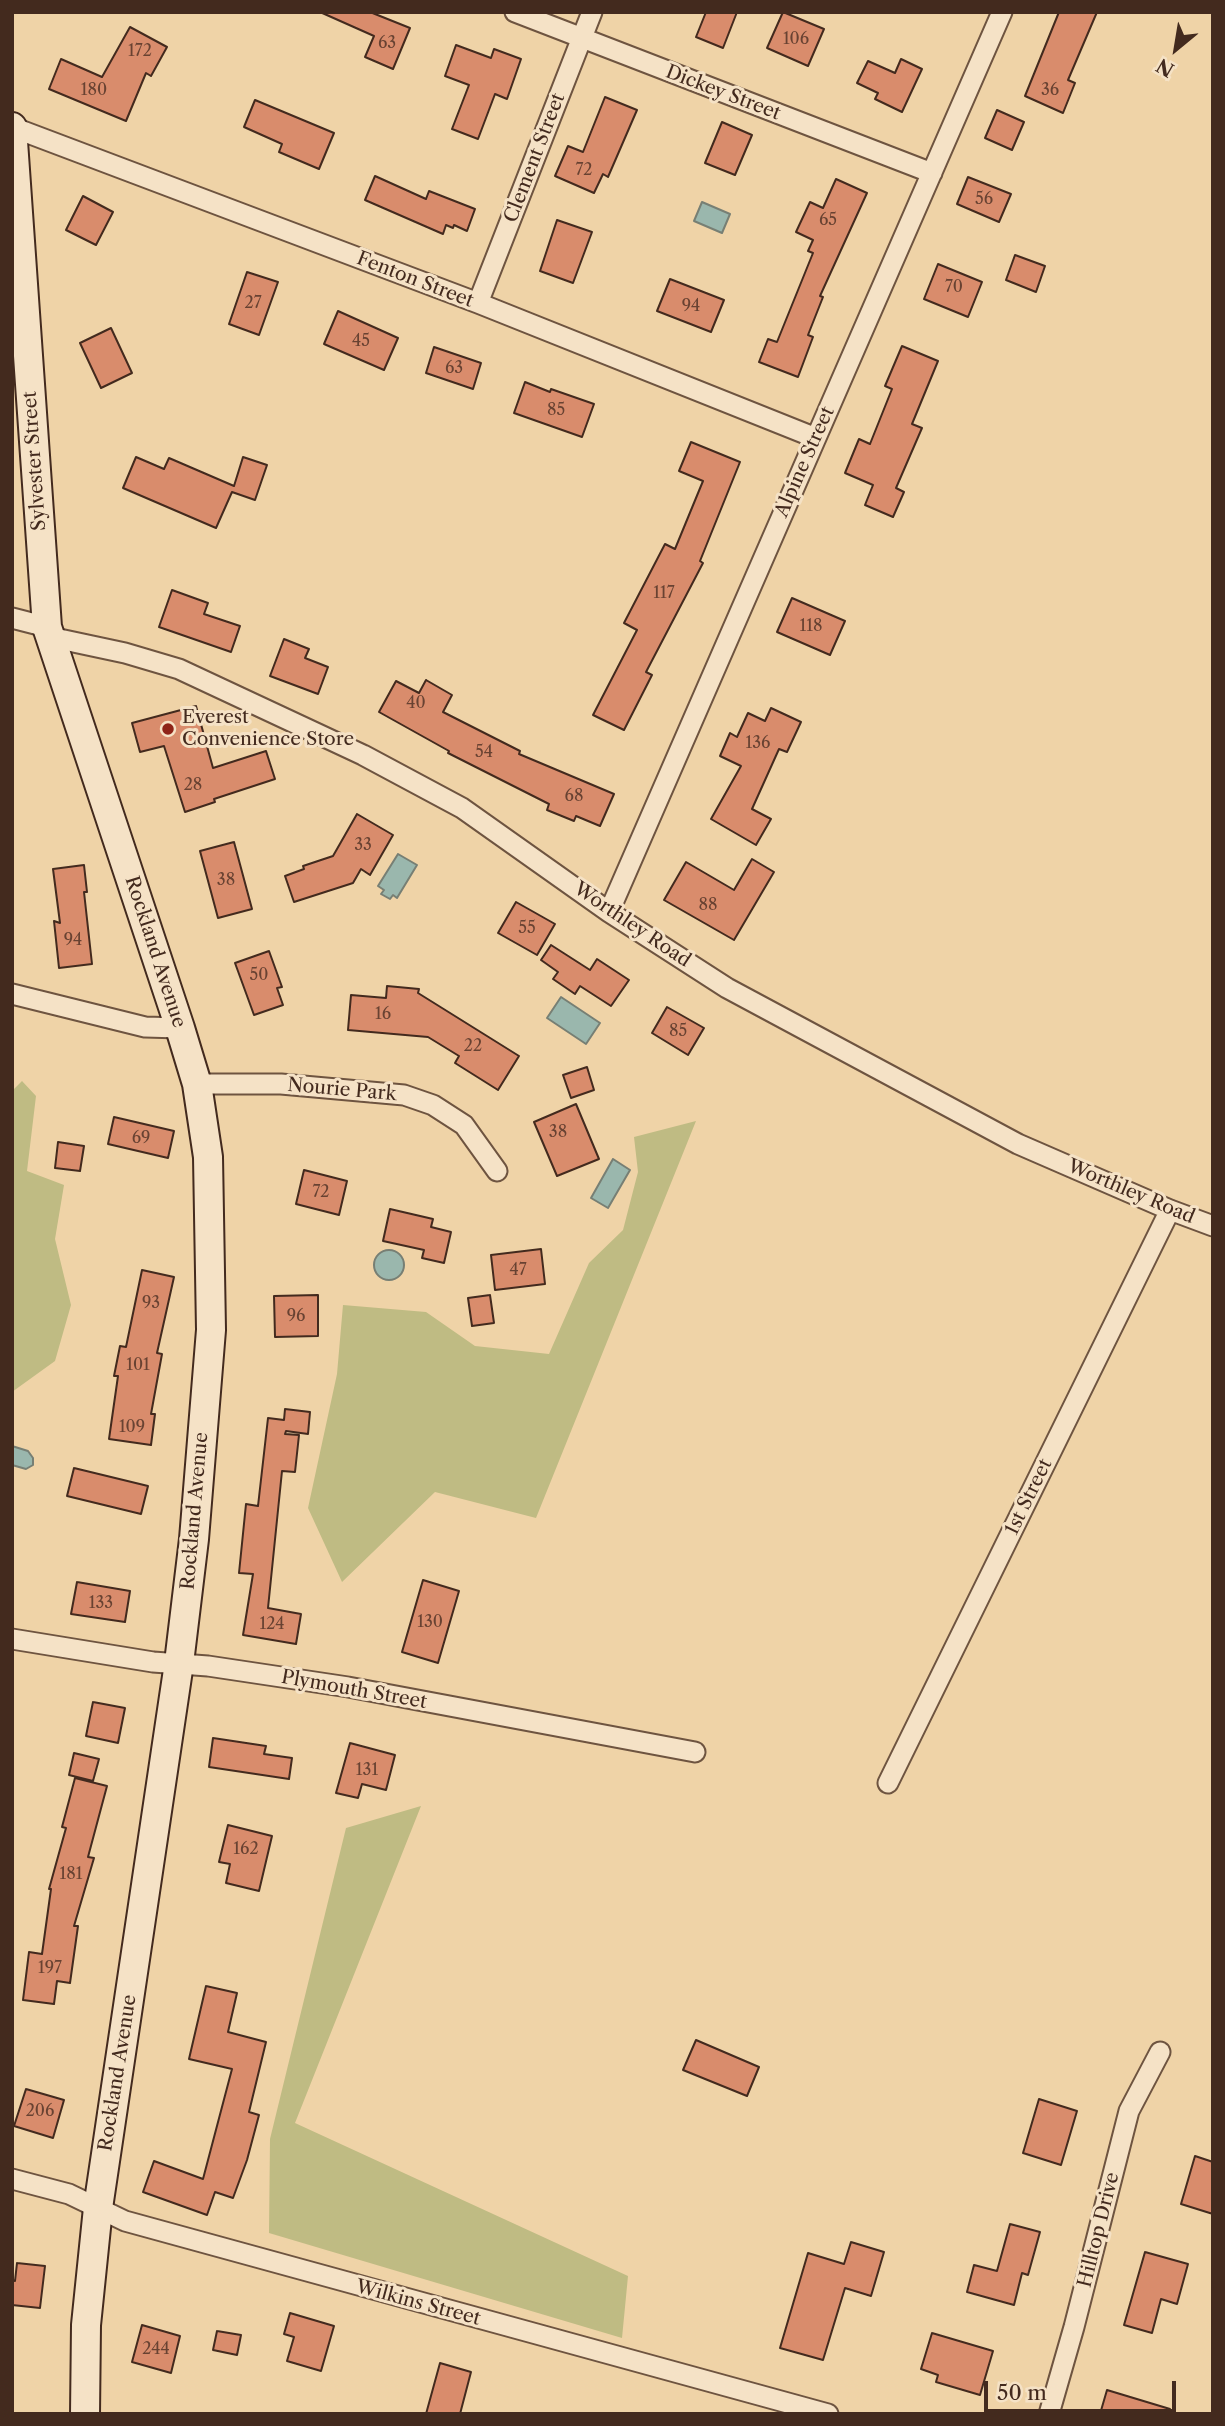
<!DOCTYPE html>
<style>
body{margin:0}
#map{position:relative;width:1225px;height:2426px;overflow:hidden;background:#efd3a7;font-family:"Libre Caslon Text",serif}
canvas{display:block}
.frame{position:absolute;inset:0;border:14px solid #432a1e;pointer-events:none}
.north{position:absolute;left:1141px;top:14px;width:70px;height:70px;-webkit-text-stroke:5px #f5e2c6;paint-order:stroke;rotate:210deg;font-size:19px;font-weight:700;line-height:28px;text-align:center;color:#432a1e}
.north::after{content:'';display:block;margin:auto;width:24px;height:32px;background:#432a1e;clip-path:polygon(50% 0,100% 100%,50% 72%,0 100%)}
.scale{position:absolute;left:984px;top:2381px;width:192px;height:32px;box-sizing:border-box;border:4px solid #432a1e;border-top:0;padding-left:9px;font-size:21px;line-height:24px;white-space:nowrap;color:#432a1e;-webkit-text-stroke:5px #f5e2c6;paint-order:stroke}
</style>
<div id="map">
<canvas width="1225" height="2426"></canvas>
<div class="frame"></div>
<div class="north">N</div>
<div class="scale">50 m</div>
</div>
<script>
const g = document.querySelector('canvas').getContext('2d');
g.lineJoin = 'round';
function fillPath(path, color) { g.fillStyle = color; g.fill(path, 'evenodd'); }
const poly = rows => new Path2D(rows.map(r => 'M' + r).join(''));
function stroke(path, color, width, dash) { g.strokeStyle = color; g.lineWidth = width; g.lineCap = dash ? 'butt' : 'round'; g.setLineDash(dash || []); g.stroke(path); }
function label(font, color, halo, rows, align = 'center') {
  g.font = font + ' "Libre Caslon Text",serif'; g.lineWidth = 6; g.setLineDash([]); g.textBaseline = 'middle'; g.strokeStyle = halo; g.fillStyle = color; for (const [text, x, y, turn = 0] of rows) {
    g.save(); g.translate(x, y); g.rotate((+turn || 0) * Math.PI / 180); g.textAlign = isNaN(turn) ? turn : align; if (halo) g.strokeText(text, 0, 0); g.fillText(text, 0, 0); g.restore();
  }
}
const green = poly([
 [22,1081,36,1096,27,1171,64,1185,55,1239,71,1305,55,1361,12,1392,12,1091],
 [696,1121,536,1518,435,1492,342,1582,308,1508,337,1374,343,1305,426,1312,475,1346,549,1354,589,1263,623,1230,638,1172,634,1137],
 [421,1806,295,2123,628,2276,622,2338,269,2233,270,2139,346,1828]
]);
const water = poly([
 [702,202,730,214,722,233,694,221,702,202],
 [398,854,417,865,397,898,393,895,390,899,381,894,384,890,378,886,398,854],
 [561,997,600,1023,586,1044,547,1018,561,997],
 [613,1159,630,1170,608,1208,591,1198,613,1159],
 '374 1265a15 15 0 1 1 30 0a15 15 0 1 1-30 0Z',
 [12,1446,28,1451,33,1458,33,1465,26,1469,12,1465,12,1446]
]);
const building = poly([
 [320,12,370,12,410,28,393,69,365,57,374,36,320,12],
 [706,12,737,12,723,48,696,37,706,12],
 [783,12,824,29,808,66,767,48,783,12],
 [1059,12,1097,12,1068,80,1075,83,1063,113,1025,96,1059,12],
 [130,27,167,47,151,76,146,73,126,121,49,89,61,59,102,77,130,27],
 [456,45,491,58,494,49,521,59,507,99,495,94,478,139,452,129,469,85,445,76,456,45],
 [901,59,922,69,902,112,875,99,878,93,857,83,868,61,895,73,901,59],
 [605,97,637,110,608,177,603,174,594,193,555,176,568,146,583,152,605,97],
 [255,100,334,133,319,169,279,152,282,144,244,127,255,100],
 [997,110,1024,122,1012,150,985,138,997,110],
 [722,122,752,135,735,175,705,163,722,122],
 [375,176,426,199,429,191,475,209,467,231,454,225,453,228,446,225,443,234,365,200,375,176],
 [968,177,1011,194,999,222,957,204,968,177],
 [836,179,867,193,820,296,823,297,808,335,813,337,798,377,759,362,768,339,777,342,813,253,808,251,813,240,796,232,810,202,823,208,836,179],
 [83,196,113,212,96,245,66,230,83,196],
 [557,220,592,232,573,283,540,271,557,220],
 [1015,255,1045,266,1036,292,1006,280,1015,255],
 [938,264,982,282,968,317,924,299,938,264],
 [247,272,278,282,259,335,229,324,247,272],
 [670,279,724,300,711,332,657,311,670,279],
 [338,311,398,338,384,370,324,344,338,311],
 [111,328,132,373,101,388,80,343,111,328],
 [902,346,938,361,912,424,922,428,896,488,904,492,893,517,865,505,873,485,845,473,859,439,870,444,892,389,885,386,902,346],
 [434,347,481,363,473,389,426,373,434,347],
 [525,382,550,392,551,389,594,404,582,437,514,413,525,382],
 [691,442,740,462,700,561,703,563,646,672,652,675,624,730,593,715,637,630,624,623,665,544,675,549,703,481,679,471,691,442],
 [136,457,164,469,169,458,234,486,243,457,267,465,255,500,232,492,216,528,123,488,136,457],
 [172,590,208,603,204,614,240,626,231,652,159,627,172,590],
 [792,598,845,621,830,655,777,632,792,598],
 [284,639,309,649,305,658,328,667,318,694,270,676,284,639],
 [426,680,452,695,443,712,520,751,519,754,614,794,600,826,576,816,574,821,547,810,549,804,448,753,449,751,379,712,396,681,419,693,426,680],
 [196,706,213,768,266,751,275,779,214,799,215,802,185,812,164,746,140,752,132,723,196,706],
 [771,708,801,722,787,752,779,749,752,809,771,819,756,845,711,819,741,766,720,756,730,733,737,737,748,713,765,721,771,708],
 [357,814,393,835,370,875,361,869,353,883,294,902,285,876,304,869,303,866,333,856,357,814],
 [234,842,252,909,218,918,200,851,234,842],
 [752,859,774,872,734,940,664,900,686,862,734,890,752,859],
 [84,865,87,892,84,892,92,964,59,968,54,921,60,923,53,869,84,865],
 [516,902,555,924,537,955,498,933,516,902],
 [551,945,590,970,597,959,629,980,611,1006,580,986,575,994,553,979,558,972,541,960,551,945],
 [269,951,282,987,277,988,283,1005,254,1015,235,963,269,951],
 [387,986,419,989,418,993,519,1056,498,1090,455,1063,459,1056,428,1037,348,1030,351,995,386,998,387,986],
 [667,1007,704,1028,688,1055,652,1033,667,1007],
 [587,1067,594,1090,571,1098,563,1075,587,1067],
 [576,1104,599,1159,557,1176,534,1122,576,1104],
 [114,1117,174,1131,168,1158,108,1144,114,1117],
 [58,1142,84,1146,80,1171,55,1168,58,1142],
 [304,1170,347,1181,339,1215,296,1204,304,1170],
 [390,1209,433,1219,431,1227,451,1232,444,1263,422,1258,424,1250,383,1241,390,1209],
 [541,1249,545,1284,495,1290,491,1255,541,1249],
 [142,1270,174,1277,157,1353,162,1354,151,1414,155,1414,151,1445,109,1439,118,1376,114,1376,120,1346,126,1347,142,1270],
 [318,1295,318,1336,275,1337,274,1296,318,1295],
 [490,1295,494,1323,472,1326,468,1298,490,1295],
 [285,1409,310,1412,308,1434,286,1431,285,1434,299,1435,295,1472,282,1471,268,1608,301,1614,296,1644,243,1635,253,1574,239,1573,246,1504,258,1506,268,1418,284,1420,285,1409],
 [74,1468,148,1486,141,1514,67,1496,74,1468],
 [423,1580,459,1591,438,1663,402,1652,423,1580],
 [77,1582,130,1591,125,1622,71,1614,77,1582],
 [93,1702,125,1708,118,1743,86,1736,93,1702],
 [213,1738,266,1746,264,1754,292,1758,289,1779,209,1767,213,1738],
 [350,1743,395,1755,386,1790,362,1784,358,1798,336,1793,350,1743],
 [74,1753,99,1759,93,1781,69,1775,74,1753],
 [75,1778,107,1786,88,1857,94,1858,74,1926,78,1926,70,1983,57,1981,54,2004,23,2000,29,1952,42,1954,51,1889,49,1889,66,1828,62,1827,75,1778],
 [228,1825,272,1836,259,1891,226,1883,230,1864,219,1862,228,1825],
 [206,1986,237,1993,228,2032,266,2042,249,2112,259,2115,247,2160,233,2198,215,2192,207,2215,143,2192,154,2161,203,2179,232,2069,189,2059,206,1986],
 [696,2040,759,2067,747,2096,683,2070,696,2040],
 [26,2089,64,2100,53,2138,14,2126,26,2089],
 [1039,2099,1077,2111,1061,2165,1023,2153,1039,2099],
 [1195,2156,1213,2162,1213,2214,1181,2204,1195,2156],
 [1010,2224,1040,2232,1028,2275,1022,2273,1014,2305,967,2292,974,2265,997,2271,1010,2224],
 [851,2242,884,2252,871,2296,845,2288,823,2360,780,2348,808,2253,844,2264,851,2242],
 [1145,2252,1188,2264,1177,2304,1161,2299,1152,2333,1124,2325,1145,2252],
 [17,2263,45,2266,40,2308,12,2305,12,2280,15,2281,17,2263],
 [290,2313,334,2326,321,2371,287,2361,294,2337,284,2334,290,2313],
 [142,2325,180,2336,171,2373,132,2362,142,2325],
 [217,2331,241,2335,237,2355,213,2350,217,2331],
 [932,2333,993,2351,980,2395,936,2382,938,2375,921,2369,932,2333],
 [440,2363,471,2372,460,2414,426,2414,440,2363],
 [1107,2390,1170,2409,1169,2414,1100,2414,1107,2390]
]);
const street = poly([
 [515,12,932,173],
 [12,127,478,303,816,438],
 [478,303,592,12],
 [12,618,47,627],
 [50,637,125,653,179,669,363,755,462,808,609,912,727,988,1018,1144,1170,1210,1213,1226],
 [609,912,1002,12],
 [12,994,145,1027,180,1028],
 [197,1084,281,1084,404,1095,433,1105,464,1125,497,1171],
 [12,1639,153,1662,208,1666,348,1687,695,1752],
 [888,1783,1170,1210],
 [12,2179,69,2194,125,2221,828,2414],
 [1049,2414,1074,2327,1129,2111,1160,2052]
]);
const secondary = poly([
 [12,127,47,627,180,1028,197,1084,208,1157,211,1330,194,1539,179,1663,98,2208,86,2325,85,2414]
]);
const markers = [
 [168,729,7,"#8f2418"]
];
const numberNames = [
 ["106",796,39],
 ["63",387,43],
 ["172",140,51],
 ["180",94,90],
 ["36",1050,90],
 ["72",584,170],
 ["56",984,199],
 ["65",828,220],
 ["70",954,287],
 ["27",253,303],
 ["94",691,306],
 ["45",361,341],
 ["63",454,368],
 ["85",556,410],
 ["117",664,593],
 ["118",811,626],
 ["40",416,703],
 ["136",758,743],
 ["54",484,752],
 ["28",193,785],
 ["68",574,796],
 ["33",363,845],
 ["38",226,880],
 ["88",708,905],
 ["55",527,928],
 ["94",73,940],
 ["50",259,975],
 ["16",383,1014],
 ["85",678,1031],
 ["22",473,1046],
 ["38",558,1132],
 ["69",141,1138],
 ["72",321,1192],
 ["47",518,1270],
 ["93",151,1303],
 ["96",296,1316],
 ["101",138,1365],
 ["109",132,1427],
 ["133",101,1603],
 ["130",430,1622],
 ["124",272,1624],
 ["131",367,1770],
 ["162",246,1849],
 ["181",71,1874],
 ["197",50,1968],
 ["206",40,2111],
 ["244",156,2349]
];
const streetNames = [
 ["Dickey Street",723,93,21],
 ["Clement Street",535,158,-69],
 ["Fenton Street",415,280,21],
 ["Sylvester Street",35,461,-94],
 ["Alpine Street",805,462,-66],
 ["Worthley Road",632,925,34],
 ["Rockland Avenue",155,952,72],
 ["Nourie Park",342,1090,5],
 ["Worthley Road",1131,1192,23],
 ["1st Street",1029,1497,-64],
 ["Rockland Avenue",195,1511,-85],
 ["Plymouth Street",354,1690,10],
 ["Rockland Avenue",118,2073,-81],
 ["Hilltop Drive",1099,2230,-76],
 ["Wilkins Street",418,2303,15]
];
const poiNames = [
 ["Everest",182,718],
 ["Convenience Store",182,740]
];
fillPath(green, '#bfbb83');
fillPath(water, '#9ab7ad');
stroke(water, '#777f74', 2);
fillPath(building, '#d98c6c');
stroke(building, '#432a1e', 2);
stroke(street, '#6e5440', 23);
stroke(secondary, '#432a1e', 32);
stroke(street, '#f5e2c6', 19);
stroke(secondary, '#f5e2c6', 28);
for (const [x, y, r, color] of markers) { const dot = new Path2D(); dot.arc(x, y, r, 0, 2 * Math.PI); g.fillStyle = color; g.fill(dot); stroke(dot, '#f5e2c6', 2.5); }
label('16px', '#684232', null, numberNames);
label('19px', '#432a1e', '#f5e2c6', streetNames);
label('19px', '#432a1e', '#f5e2c6', poiNames, 'left');
</script>
